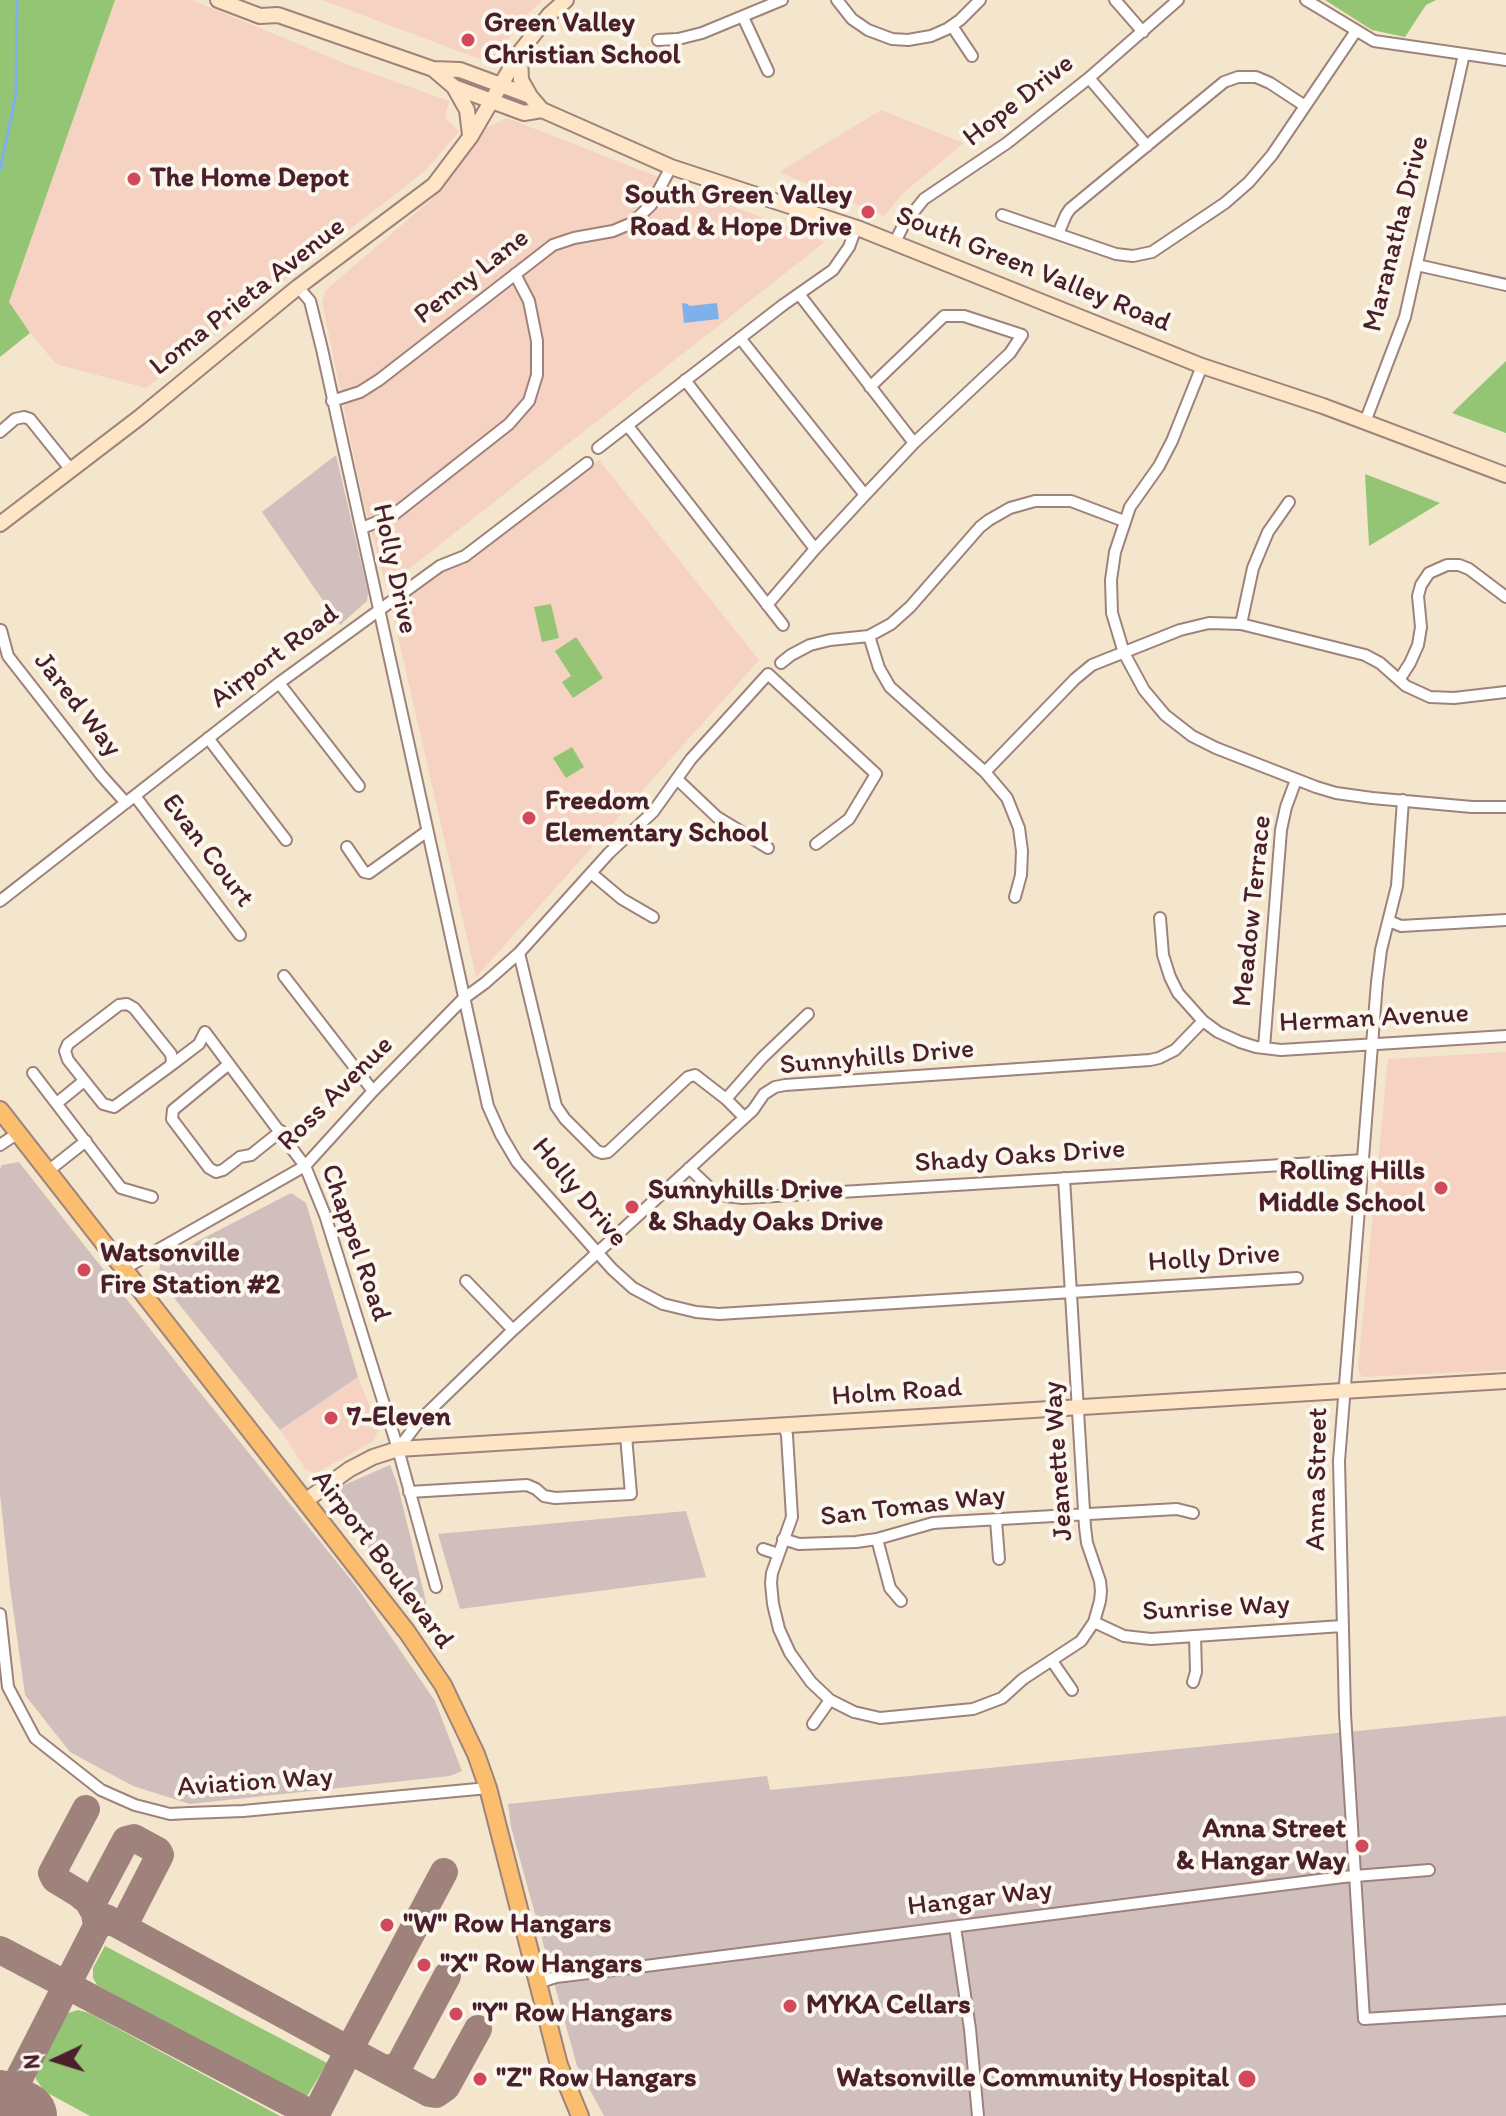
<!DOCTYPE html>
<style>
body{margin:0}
#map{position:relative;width:1506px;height:2116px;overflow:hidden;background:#f4e6cc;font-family:Itim,sans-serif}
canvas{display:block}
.north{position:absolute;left:16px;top:2020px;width:80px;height:80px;-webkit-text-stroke:6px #fbf7ec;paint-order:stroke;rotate:266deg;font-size:22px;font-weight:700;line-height:32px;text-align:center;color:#4a1f2b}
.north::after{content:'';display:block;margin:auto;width:28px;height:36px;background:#4a1f2b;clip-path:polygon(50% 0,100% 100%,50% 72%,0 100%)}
</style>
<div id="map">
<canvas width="1506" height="2116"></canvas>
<div class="north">N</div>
</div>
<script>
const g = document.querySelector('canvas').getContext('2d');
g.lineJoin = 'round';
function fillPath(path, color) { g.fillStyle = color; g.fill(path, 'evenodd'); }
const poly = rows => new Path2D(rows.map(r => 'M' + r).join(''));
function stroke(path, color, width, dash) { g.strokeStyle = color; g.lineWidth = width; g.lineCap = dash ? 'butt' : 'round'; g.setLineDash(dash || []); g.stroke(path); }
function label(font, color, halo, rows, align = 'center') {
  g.font = font + ' Itim,sans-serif'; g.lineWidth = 8; g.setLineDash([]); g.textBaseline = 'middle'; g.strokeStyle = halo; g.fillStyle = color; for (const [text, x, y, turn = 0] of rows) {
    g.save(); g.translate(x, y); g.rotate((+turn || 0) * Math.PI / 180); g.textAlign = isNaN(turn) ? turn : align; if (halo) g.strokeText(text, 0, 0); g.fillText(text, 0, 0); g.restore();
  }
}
const built = poly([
 [115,0,192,0,349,65,449,101,445,118,459,131,425,171,146,388,56,364,30,333,9,302],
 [322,0,543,0,524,17,490,63],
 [881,110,964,143,902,194,884,216,779,172],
 [507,118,825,242,386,587,363,500,322,302,325,291,434,197,483,129],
 [599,460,759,660,476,977,392,611,465,556],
 [1506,1052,1506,1370,1362,1377,1358,1369,1388,1059],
 [358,1377,379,1430,372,1442,316,1473,306,1470,280,1430]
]);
const industrial = poly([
 [336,455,368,592,367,601,340,625,262,512],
 [19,1162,194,1385,356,1586,435,1701,462,1771,450,1776,190,1804,133,1786,70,1752,25,1695,10,1587,0,1494,0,1169,2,1165],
 [291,1193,306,1203,358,1377,280,1430,158,1278,161,1260],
 [390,1465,398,1486,436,1643,336,1503,335,1489],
 [686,1511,706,1577,460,1609,438,1534],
 [1506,1716,1506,2116,604,2116,577,2066,511,1827,508,1804,767,1776,770,1790]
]);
const green = poly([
 [0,0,115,0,9,302,30,333,0,357],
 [1325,0,1436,0,1426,5,1405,37,1372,30],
 [1506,361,1506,433,1452,413,1505,362],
 [1365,474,1440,503,1369,546],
 [551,604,559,638,542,642,534,607],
 [576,637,603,678,573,698,562,682,571,676,555,651],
 [572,747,584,767,566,778,553,758],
 [105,1946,327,2063,306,2098,97,1985,93,1978,93,1968],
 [78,2010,89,2013,280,2116,90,2116,44,2091,36,2079,35,2073,37,2063,60,2020,68,2013]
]);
const water = poly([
 [682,303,688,304,689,306,717,303,719,319,684,323]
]);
const stream = poly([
 [0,170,16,94,17,0]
]);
const taxiway = poly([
 [86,1809,52,1873,55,1879,78,1893,88,1901,95,1913,97,1926,107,1921,119,1924,125,1923,160,1855,158,1851,134,1838,126,1840,94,1900,92,1908],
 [444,1872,349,2050,429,2093,436,2094,446,2087,478,2029],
 [106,1918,349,2050,315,2116],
 [0,1950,315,2116],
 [384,2068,393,2069,401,2062,447,1976],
 [5,2106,97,1926]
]);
const runway = poly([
 [0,2104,23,2116]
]);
const street = poly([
 [837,0,852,19,868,30,892,39,908,40,931,36,947,29,960,20,980,0],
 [1115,0,1143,32],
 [1306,0,1374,41,1506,60],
 [743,17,768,71],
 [952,26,972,56],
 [658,40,678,39,702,33,782,0],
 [1089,78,1147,146],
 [1002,215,1116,254,1133,256,1152,252,1225,203,1249,182,1272,155,1356,31],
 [1058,234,1066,215,1070,209,1224,82,1238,77,1256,77,1270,83,1305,106],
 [895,242,904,224,924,199,1007,143,1089,78,1178,0],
 [1417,265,1506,285],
 [298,287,310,301,322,349,488,1106,501,1135,517,1162,612,1269,633,1288,663,1304,696,1312,719,1314,1297,1278],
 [799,294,914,443],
 [740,338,865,495],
 [1202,366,1172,441,1159,466,1130,507,1115,552,1111,580,1112,613,1124,653,1144,690,1165,715,1192,736,1216,748,1316,787,1336,793,1372,798,1472,807,1506,807],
 [685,380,815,549],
 [332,401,360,392,379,380,553,245,574,238,613,231,632,223,651,205,671,167],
 [1365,422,1405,317,1464,54],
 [628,426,783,625],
 [0,432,15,419,24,417,30,419,71,470],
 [598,448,783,305,833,270,849,247,856,228],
 [362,528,392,516,509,424,529,401,537,375,537,341,529,301,515,274],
 [767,605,815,549,865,495,914,443,1010,353,1022,335,964,316,944,316,870,387],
 [1241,624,1253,568,1268,532,1289,502],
 [1,630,8,656,101,775,126,803],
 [869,636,879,668,890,687,985,772,1007,798,1019,828,1022,851,1021,875,1015,897],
 [781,663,791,655,810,645,830,640,869,636,891,624,910,607,980,527,989,520,1010,508,1035,501,1071,501,1124,521],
 [1399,680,1410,663,1418,645,1421,627,1418,596,1421,585,1429,573,1447,565,1459,565,1469,569,1506,597],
 [279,683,359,786],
 [208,738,286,840],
 [985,772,1075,679,1092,665,1180,630,1209,623,1241,624,1365,655,1380,663,1406,686,1430,697,1454,698,1506,692],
 [677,779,717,817,768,848],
 [135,796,240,935],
 [1403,800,1397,886,1381,950,1377,982,1339,1461,1345,1714,1364,2019,1506,2010],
 [347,847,364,872,369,873,426,832],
 [591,873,622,899,653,917],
 [0,901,279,683,440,566,465,556,587,463],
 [1160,918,1163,955,1170,977,1178,993,1203,1021,1218,1032,1240,1042,1256,1047,1281,1050,1506,1036],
 [1389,921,1401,926,1506,920],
 [519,953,609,853,653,812,691,759,768,674,876,774,849,819,816,844],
 [284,976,373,1091],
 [1264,1048,1281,830,1286,807,1296,780],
 [229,1064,173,1110,172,1119,209,1168,216,1172,223,1170,240,1157,251,1155,281,1131],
 [170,1066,172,1061,171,1054,134,1008,127,1004,119,1005,68,1044,65,1051,68,1060,103,1104,114,1107,170,1066,199,1044,205,1032,305,1166,325,1215,398,1449,436,1587],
 [33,1073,121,1188,152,1197],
 [726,1099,762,1058,808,1014],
 [57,1103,84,1081],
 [0,1145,18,1133],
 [689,1168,712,1190,726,1196,743,1198,1364,1160],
 [48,1171,86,1141],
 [124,1269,305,1166,373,1091,463,999,485,983,519,953,556,1106,565,1119,597,1151,602,1153,608,1152,688,1077,695,1075,726,1099,744,1117],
 [466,1281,513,1330],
 [784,1426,787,1435,792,1517,772,1573,771,1583,773,1604,779,1629,790,1653,811,1682,830,1700,854,1712,880,1718,973,1709,1002,1698,1023,1679,1081,1641,1094,1622,1100,1601,1101,1591,1100,1581,1087,1543,1085,1527,1064,1178],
 [398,1449,420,1420,513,1330,753,1110,764,1094,775,1087,785,1085,1150,1060,1159,1058,1175,1050,1203,1021],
 [409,1492,527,1485,536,1489,544,1496,555,1498,631,1494,626,1436],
 [996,1520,999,1559],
 [783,1539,799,1544,856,1542,877,1539,933,1523,948,1522,1177,1509,1193,1513],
 [877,1539,890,1588,901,1601],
 [763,1549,778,1554],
 [0,1614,8,1687,35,1738,101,1790,135,1805,170,1814,189,1813,243,1811,488,1788],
 [1094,1622,1124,1636,1151,1639,1342,1626],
 [1052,1661,1072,1690],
 [1193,1682,1196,1672,1195,1636],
 [813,1724,830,1700],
 [955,1927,970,2029,978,2116],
 [538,1983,556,1977,622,1969,1343,1877,1429,1870]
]);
const secondary = poly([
 [218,0,260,16,278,15,433,69,460,70,514,90,530,96,542,110,671,167,860,229,1202,366,1323,406,1506,475],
 [520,55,521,80,530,96],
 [433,69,454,87,524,113,542,110],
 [454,87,467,110,470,135],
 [0,524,140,417,298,287,434,185,471,136,520,52,549,15,566,0],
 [305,1501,350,1469,373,1457,398,1449,1506,1381]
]);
const primary = poly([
 [0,1110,407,1632,443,1685,476,1754,488,1788,559,2065,580,2116]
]);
const markers = [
 [468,40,8,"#d1495b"],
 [134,179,8,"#d1495b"],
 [868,212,8,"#d1495b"],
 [529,818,8,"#d1495b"],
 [1441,1188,8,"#d1495b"],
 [632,1207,8,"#d1495b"],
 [84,1270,8,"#d1495b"],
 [331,1418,8,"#d1495b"],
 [1362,1846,8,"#d1495b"],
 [387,1925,8,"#d1495b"],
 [424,1965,8,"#d1495b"],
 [790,2006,8,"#d1495b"],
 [456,2014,8,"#d1495b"],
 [480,2079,8,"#d1495b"],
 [1247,2079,10,"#d1495b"]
];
const poiNames = [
 ["Green Valley",484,24],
 ["Christian School",484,56],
 ["The Home Depot",150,179],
 ["South Green Valley",852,196,"right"],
 ["Road & Hope Drive",852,228,"right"],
 ["Freedom",545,802],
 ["Elementary School",545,834],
 ["Rolling Hills",1425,1172,"right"],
 ["Middle School",1425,1204,"right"],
 ["Sunnyhills Drive",648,1191],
 ["& Shady Oaks Drive",648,1223],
 ["Watsonville",100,1254],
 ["Fire Station #2",100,1286],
 ["7-Eleven",347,1418],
 ["Anna Street",1346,1830,"right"],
 ["& Hangar Way",1346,1862,"right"],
 ["\"W\" Row Hangars",403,1925],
 ["\"X\" Row Hangars",440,1965],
 ["MYKA Cellars",806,2006],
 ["\"Y\" Row Hangars",472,2014],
 ["\"Z\" Row Hangars",496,2079],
 ["Watsonville Community Hospital",1229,2079,"right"]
];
const streetNames = [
 ["Hope Drive",1019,101,-38],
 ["Maranatha Drive",1397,234,-76],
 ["South Green Valley Road",1033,270,22],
 ["Penny Lane",472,277,-38],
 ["Loma Prieta Avenue",248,297,-38],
 ["Holly Drive",394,569,78],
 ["Airport Road",275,657,-37],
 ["Jared Way",77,705,52],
 ["Evan Court",207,851,53],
 ["Meadow Terrace",1253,911,-84],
 ["Herman Avenue",1374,1019,-3],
 ["Sunnyhills Drive",877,1058,-5],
 ["Ross Avenue",336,1094,-45],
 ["Shady Oaks Drive",1020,1157,-4],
 ["Holly Drive",579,1193,50],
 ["Chappel Road",355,1243,71],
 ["Holly Drive",1214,1259,-4],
 ["Holm Road",897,1393,-4],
 ["Jeanette Way",1059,1461,-94],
 ["Anna Street",1318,1479,-89],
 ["San Tomas Way",913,1507,-7],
 ["Airport Boulevard",382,1560,53],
 ["Sunrise Way",1216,1609,-3],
 ["Aviation Way",255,1783,-4],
 ["Hangar Way",980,1899,-7]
];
fillPath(built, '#f5d2c2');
fillPath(industrial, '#d1bfbd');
fillPath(green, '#93c575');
fillPath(water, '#7eb1eb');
stroke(stream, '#7eb1eb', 3);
stroke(taxiway, '#9f827c', 28);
stroke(runway, '#9f827c', 68);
stroke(street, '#9f827c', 14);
stroke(secondary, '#9f827c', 18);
stroke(primary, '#9f827c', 20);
stroke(street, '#fff', 10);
stroke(secondary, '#fde5c5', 14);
stroke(primary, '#fbbe6e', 16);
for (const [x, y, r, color] of markers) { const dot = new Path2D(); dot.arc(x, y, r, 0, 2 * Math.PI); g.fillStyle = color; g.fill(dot); stroke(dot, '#fbf7ec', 3); }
label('bold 28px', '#4a1f2b', '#fbf7ec', poiNames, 'left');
label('28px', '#4a1f2b', '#fbf7ec', streetNames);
</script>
